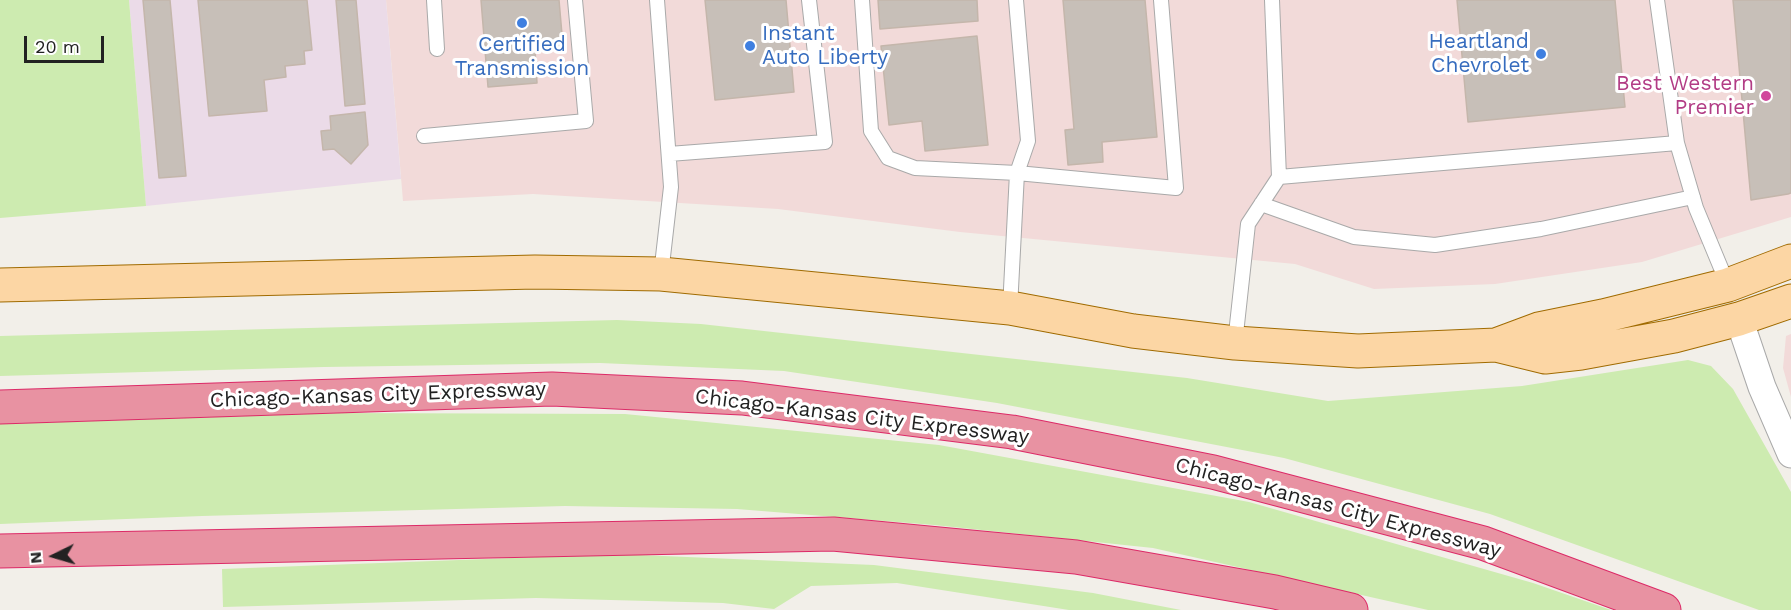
<!DOCTYPE html>
<style>
body{margin:0}
#map{position:relative;width:1791px;height:610px;overflow:hidden;background:#f2efe9;font-family:"Work Sans",sans-serif}
canvas{display:block}
.north{position:absolute;left:24px;top:526px;width:60px;height:60px;-webkit-text-stroke:4px #fff;paint-order:stroke;rotate:265deg;font-size:16px;font-weight:700;line-height:24px;text-align:center;color:#222}
.north::after{content:'';display:block;margin:auto;width:21px;height:27px;background:#222;clip-path:polygon(50% 0,100% 100%,50% 72%,0 100%)}
.scale{position:absolute;left:24px;top:36px;width:80px;height:27px;box-sizing:border-box;border:3px solid #222;border-top:0;padding-left:8px;font-size:18px;line-height:21px;white-space:nowrap;color:#222;-webkit-text-stroke:4px #fff;paint-order:stroke}
</style>
<div id="map">
<canvas width="1791" height="610"></canvas>
<div class="north">N</div>
<div class="scale">20 m</div>
</div>
<script>
const g = document.querySelector('canvas').getContext('2d');
g.lineJoin = 'round';
function fillPath(path, color) { g.fillStyle = color; g.fill(path, 'evenodd'); }
const poly = rows => new Path2D(rows.map(r => 'M' + r).join(''));
function stroke(path, color, width, dash) { g.strokeStyle = color; g.lineWidth = width; g.lineCap = dash ? 'butt' : 'round'; g.setLineDash(dash || []); g.stroke(path); }
function label(font, color, halo, rows, align = 'center') {
  g.font = font + ' "Work Sans",sans-serif'; g.lineWidth = 6; g.setLineDash([]); g.textBaseline = 'middle'; g.strokeStyle = halo; g.fillStyle = color; for (const [text, x, y, turn = 0] of rows) {
    g.save(); g.translate(x, y); g.rotate((+turn || 0) * Math.PI / 180); g.textAlign = isNaN(turn) ? turn : align; if (halo) g.strokeText(text, 0, 0); g.fillText(text, 0, 0); g.restore();
  }
}
const commercial = poly([
 [386,0,1791,0,1791,217,1642,262,1495,284,1374,289,1295,264,960,232,778,209,533,194,403,201],
 [1791,334,1791,397,1783,368,1786,336]
]);
const industrial = poly([
 [129,0,386,0,401,179,146,206]
]);
const grass = poly([
 [0,0,129,0,146,206,0,218],
 [617,320,701,324,1187,378,1328,401,1522,386,1688,360,1711,366,1733,389,1791,492,1791,610,1759,610,1490,514,1284,458,997,403,784,371,600,363,324,367,0,376,0,336],
 [340,413,625,414,939,445,1249,502,1533,583,1611,610,1428,610,1153,548,934,525,737,509,565,506,202,516,0,524,0,424],
 [617,554,874,565,1093,593,1181,610,1069,610,897,583,811,586,774,609,723,603,536,598,223,607,222,569]
]);
const building = poly([
 [143,0,170,0,186,176,159,178,143,0],
 [198,0,307,0,312,50,304,51,305,64,285,66,286,77,264,80,267,111,209,116,198,0],
 [336,0,356,0,365,104,345,106,336,0],
 [481,0,559,0,563,46,535,49,537,83,488,87,481,0],
 [705,0,786,0,794,92,715,100,705,0],
 [878,0,977,0,978,21,880,29,878,0],
 [1063,0,1145,0,1157,137,1102,142,1103,162,1068,165,1065,130,1074,129,1063,0],
 [1457,0,1615,0,1625,107,1468,122,1457,0],
 [1733,0,1791,0,1791,193,1788,194,1751,200,1733,0],
 [977,36,988,145,925,151,922,121,889,125,881,46,977,36],
 [365,112,368,145,351,164,334,149,323,150,321,131,331,130,330,116,365,112]
]);
const service = poly([
 [434,0,437,49],
 [657,0,671,187,661,274],
 [862,0,871,131,888,158,915,168,1017,173,1176,188,1161,0],
 [1657,0,1677,143,1696,208,1728,285],
 [424,136,586,121,575,0],
 [669,154,825,142,809,0],
 [1279,177,1677,143],
 [1261,204,1354,237,1435,245,1541,229,1693,197],
 [1010,308,1017,173,1028,141,1016,0],
 [1235,343,1248,224,1279,177,1272,0]
]);
const minor = poly([
 [1739,319,1762,387,1791,454]
]);
const primary = poly([
 [0,285,535,272,661,274,1010,308,1133,331,1235,343,1358,351,1496,345,1545,357,1581,353,1674,336,1739,319,1791,301],
 [1496,345,1539,329,1603,316,1728,285,1791,261]
]);
const motorway = poly([
 [0,407,552,389,742,398,1012,432,1213,472,1483,543,1664,610],
 [0,551,833,534,1076,557,1275,592,1351,610]
]);
const markers = [
 [522,23,6,"#3f7fe0"],
 [750,46,6,"#3f7fe0"],
 [1541,54,6,"#3f7fe0"],
 [1766,96,6,"#d1479c"]
];
const shopNames = [
 ["Instant",762,34],
 ["Auto Liberty",762,58],
 ["Heartland",1529,42,"right"],
 ["Chevrolet",1529,66,"right"],
 ["Certified",522,45,"center"],
 ["Transmission",522,69,"center"]
];
const hotelNames = [
 ["Best Western",1754,84],
 ["Premier",1754,108]
];
const streetNames = [
 ["Chicago-Kansas City Expressway",378,395,-2],
 ["Chicago-Kansas City Expressway",862,417,7],
 ["Chicago-Kansas City Expressway",1338,508,15]
];
fillPath(commercial, '#f2dad9');
fillPath(industrial, '#ebdbe8');
fillPath(grass, '#cdebb0');
fillPath(building, '#c7bfb8');
stroke(building, '#c4b6ab', 1.5);
stroke(service, '#a9a9a9', 16);
stroke(minor, '#a9a9a9', 29);
stroke(primary, '#a06b00', 35);
stroke(motorway, '#dc2a67', 35);
stroke(service, '#fff', 14);
stroke(minor, '#fff', 27);
stroke(primary, '#fcd6a4', 33);
stroke(motorway, '#e892a2', 33);
for (const [x, y, r, color] of markers) { const dot = new Path2D(); dot.arc(x, y, r, 0, 2 * Math.PI); g.fillStyle = color; g.fill(dot); stroke(dot, '#fff', 2); }
label('21px', '#366cbe', '#fff', shopNames, 'left');
label('21px', '#b23c85', '#fff', hotelNames, 'right');
label('21px', '#222', '#fff', streetNames);
</script>
